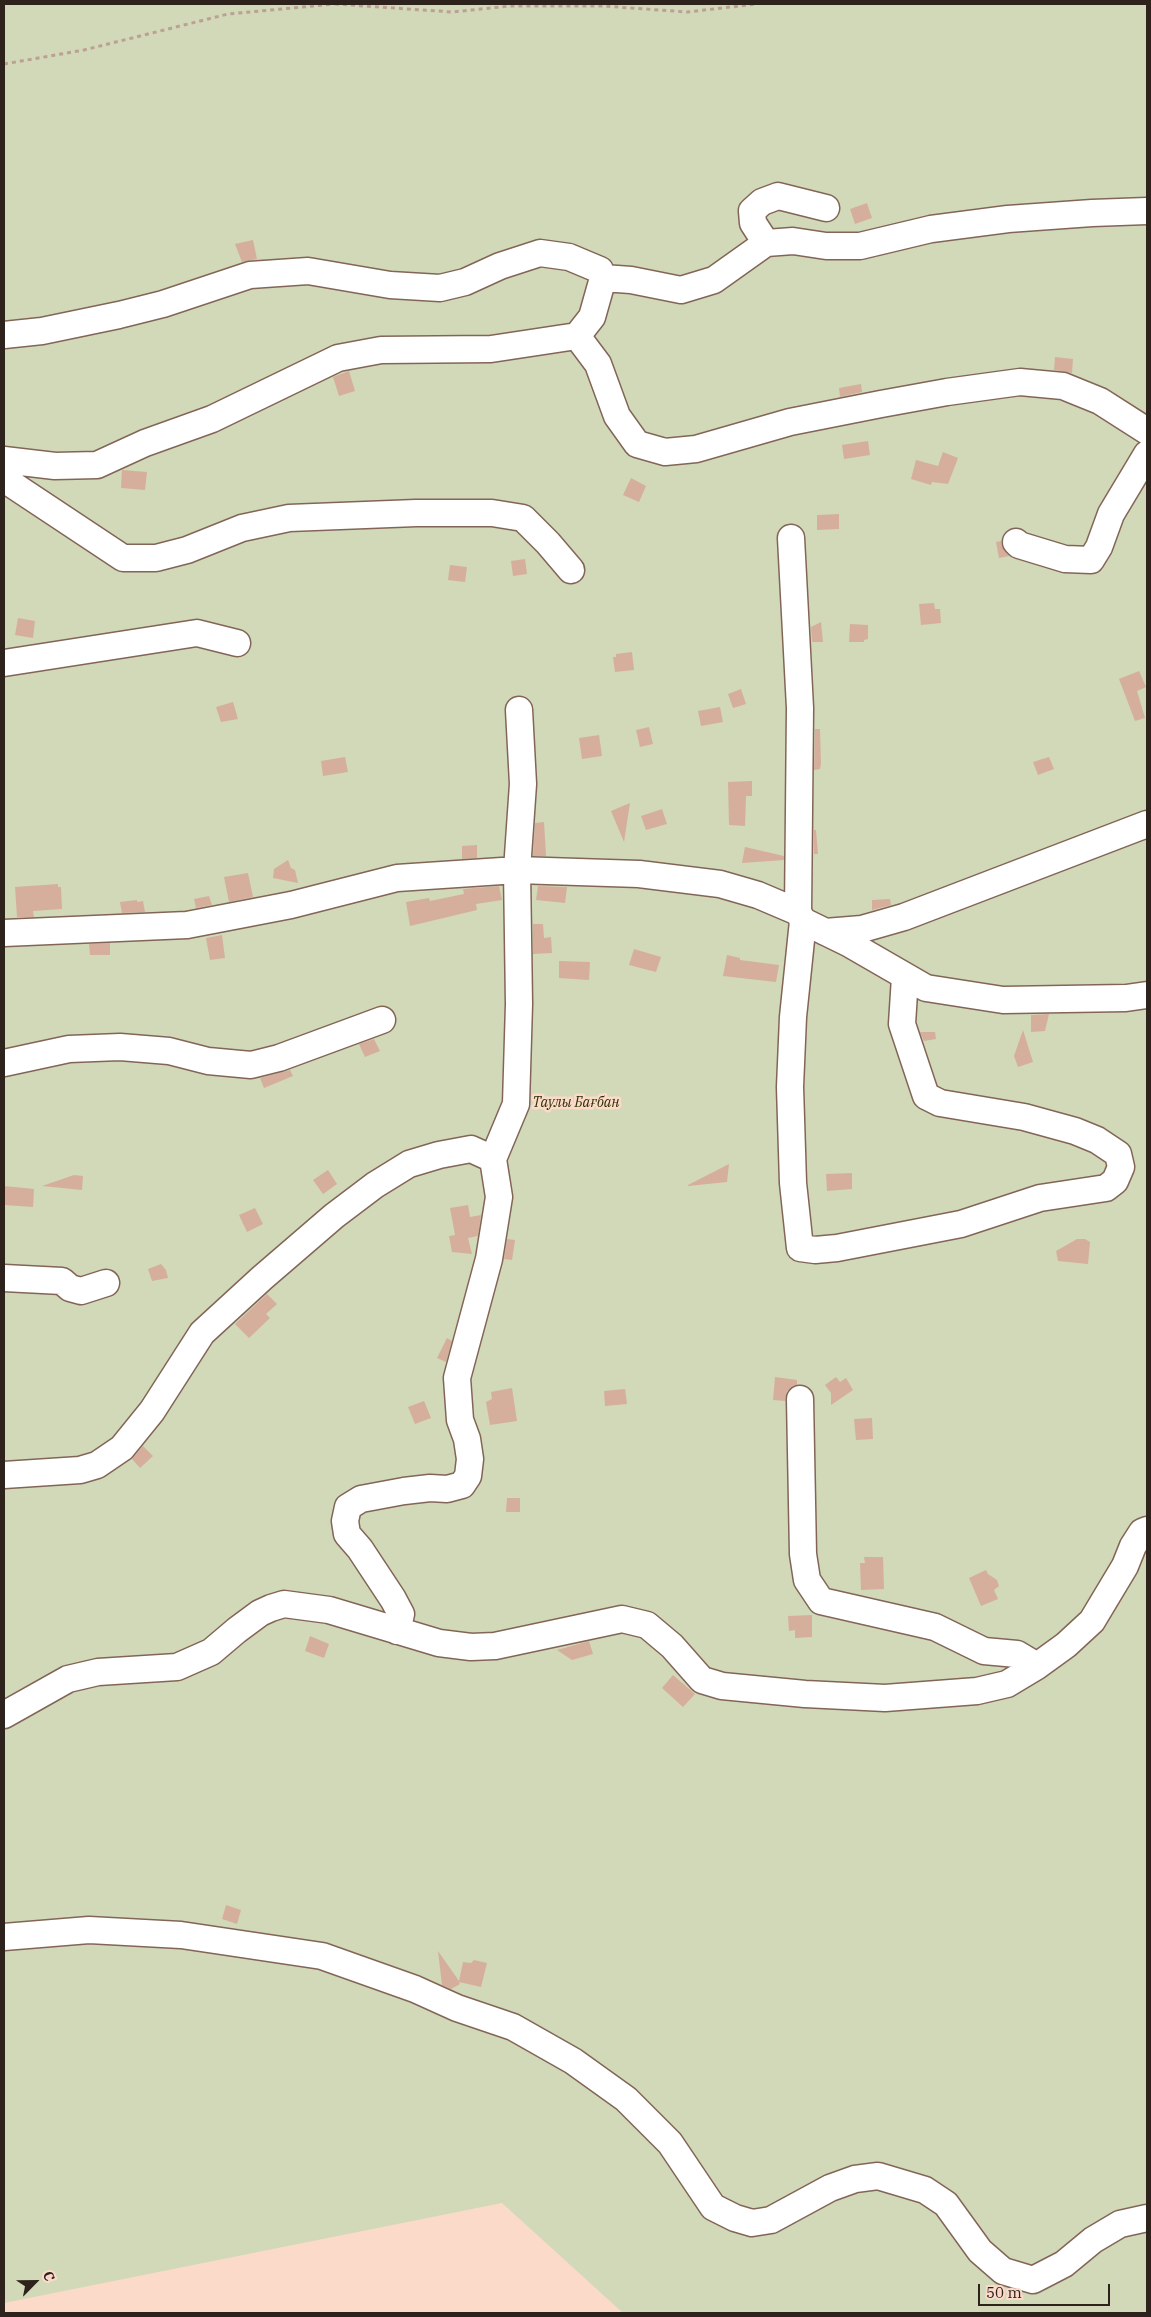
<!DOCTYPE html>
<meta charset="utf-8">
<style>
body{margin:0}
#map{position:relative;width:1151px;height:2317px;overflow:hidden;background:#fcdac9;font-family:"IBM Plex Serif",serif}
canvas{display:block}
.frame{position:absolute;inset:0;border:5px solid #2e221c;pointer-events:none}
.north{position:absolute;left:10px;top:2257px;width:50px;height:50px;-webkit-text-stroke:4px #fcdac9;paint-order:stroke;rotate:67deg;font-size:14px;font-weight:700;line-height:20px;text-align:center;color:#2e221c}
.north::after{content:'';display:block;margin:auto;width:18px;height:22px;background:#2e221c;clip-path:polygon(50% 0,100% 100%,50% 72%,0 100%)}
.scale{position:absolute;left:978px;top:2284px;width:132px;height:22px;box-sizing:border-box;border:2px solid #2e221c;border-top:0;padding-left:6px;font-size:15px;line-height:18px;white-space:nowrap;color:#2e221c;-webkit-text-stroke:4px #fcdac9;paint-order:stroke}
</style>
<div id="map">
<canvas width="1151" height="2317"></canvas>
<div class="frame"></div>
<div class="north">С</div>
<div class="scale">50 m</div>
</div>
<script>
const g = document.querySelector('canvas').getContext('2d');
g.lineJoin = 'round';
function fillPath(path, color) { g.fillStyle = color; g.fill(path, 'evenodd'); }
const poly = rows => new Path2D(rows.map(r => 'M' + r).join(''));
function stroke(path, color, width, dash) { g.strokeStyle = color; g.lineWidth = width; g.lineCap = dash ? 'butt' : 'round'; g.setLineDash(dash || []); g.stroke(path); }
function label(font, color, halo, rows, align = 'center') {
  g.font = font + ' "IBM Plex Serif",serif'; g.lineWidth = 5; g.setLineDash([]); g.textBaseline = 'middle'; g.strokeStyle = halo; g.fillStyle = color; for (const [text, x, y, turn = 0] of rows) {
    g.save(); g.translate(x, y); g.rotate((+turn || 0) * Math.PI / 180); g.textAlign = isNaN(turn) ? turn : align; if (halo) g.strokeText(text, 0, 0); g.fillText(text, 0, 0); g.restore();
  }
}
const green = poly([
 [4,4,1147,4,1147,2313,623,2313,502,2203,4,2303]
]);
const building = poly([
 [867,203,872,218,855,224,850,209],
 [253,240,257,259,242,262,235,244],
 [1055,357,1073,359,1072,373,1054,370],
 [349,371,355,391,339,396,333,377],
 [861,384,862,392,840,397,839,388],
 [868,441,870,455,844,459,842,445],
 [943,452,958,458,948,484,932,482,931,485,911,479,916,460,938,466],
 [122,470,147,472,145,490,121,488],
 [631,478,646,486,639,502,623,495],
 [839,514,839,529,817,530,817,515],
 [1001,541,1002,546,1009,556,999,558,996,542],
 [525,559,527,574,513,576,511,561],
 [450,565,467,567,465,582,448,580],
 [934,603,935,609,940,609,941,623,921,625,919,604],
 [18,618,35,621,33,638,15,635],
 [821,622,823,642,812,642,811,627],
 [850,624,868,625,868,639,864,640,864,642,849,642],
 [632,652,634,670,615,672,613,657,616,657,616,654],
 [1139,671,1146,687,1137,691,1145,718,1135,721,1119,679],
 [741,689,746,704,733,708,728,694],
 [233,702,238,719,221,722,216,707],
 [720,707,723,722,701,726,698,711],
 [649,727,653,744,640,747,636,730],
 [815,729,820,729,821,764,820,769,814,770],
 [599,735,602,756,582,759,579,738],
 [345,757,348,772,323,776,321,761],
 [1049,757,1054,769,1038,775,1033,762],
 [752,781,752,796,746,796,745,826,729,825,728,782],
 [630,803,624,842,611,811],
 [662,809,667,824,646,830,641,816],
 [544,822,546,856,533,856,535,823],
 [814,830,816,830,818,854,814,854],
 [477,845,477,858,462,859,462,846],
 [745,847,784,856,784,860,742,863],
 [288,860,291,868,295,870,298,883,273,878,274,869],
 [248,873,253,897,229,902,224,877],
 [58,884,58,887,61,887,62,909,33,911,34,917,17,917,15,887],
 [499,886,502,900,476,904,477,910,410,926,406,902,429,898,430,901,464,894,463,889],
 [538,886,567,887,565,903,536,900],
 [209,896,212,905,196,908,194,899],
 [890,899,891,905,872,910,872,900],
 [137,900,137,902,143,901,145,912,122,913,120,902],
 [533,924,543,924,544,938,551,937,552,953,533,954],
 [222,935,225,958,210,960,206,938],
 [110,943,110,955,90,955,89,944],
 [634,949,661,957,656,972,629,965],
 [727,955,740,958,740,960,779,965,776,982,723,976],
 [559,961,590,962,589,980,559,978],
 [1049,1014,1045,1031,1031,1032,1031,1015],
 [1023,1030,1033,1062,1018,1067,1014,1056],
 [920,1032,935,1032,936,1039,924,1041],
 [374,1039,380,1051,365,1057,359,1044],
 [290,1070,293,1076,264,1088,260,1078],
 [729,1164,727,1182,688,1186,688,1185],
 [328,1170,337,1184,323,1194,313,1180],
 [852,1173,852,1189,827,1191,826,1174],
 [74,1175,83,1176,82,1190,42,1186],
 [4,1186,34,1189,33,1207,4,1205],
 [468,1205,470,1217,481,1215,478,1236,468,1238,472,1254,452,1252,449,1236,455,1235,450,1208],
 [255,1208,263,1224,247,1232,239,1215],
 [507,1239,515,1240,512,1260,504,1259],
 [1077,1239,1085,1239,1090,1242,1088,1264,1058,1261,1056,1251],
 [161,1264,166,1270,168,1278,152,1281,148,1269],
 [267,1294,277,1304,266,1314,270,1318,249,1338,235,1324],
 [447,1338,452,1341,446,1362,437,1358],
 [775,1377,797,1380,797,1385,787,1391,785,1401,773,1400],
 [836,1377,840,1382,846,1378,853,1390,831,1405,831,1393,825,1385],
 [512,1388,517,1421,490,1425,486,1402,492,1399,491,1392],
 [625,1389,627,1404,605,1406,604,1391],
 [424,1401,431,1418,415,1424,408,1407],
 [872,1418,873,1439,856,1440,854,1419],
 [143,1446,153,1456,140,1468,132,1459],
 [507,1498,520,1498,520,1512,506,1512],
 [864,1557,883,1557,884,1589,861,1590,860,1563,865,1563],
 [986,1570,988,1574,997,1580,999,1586,994,1590,998,1599,981,1606,969,1578],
 [812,1615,812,1637,795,1638,795,1630,789,1631,788,1616],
 [310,1636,329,1644,324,1658,305,1651],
 [589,1641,593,1654,572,1660,557,1650],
 [673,1675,695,1694,683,1707,662,1688],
 [226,1905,241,1910,237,1924,222,1919],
 [438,1951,459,1981,463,1962,471,1963,474,1960,487,1963,481,1987,459,1982,460,1984,451,1989,442,1985]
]);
const path = poly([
 [335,4,452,12,510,6,603,6,687,12,757,4],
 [4,64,84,50,228,14,334,4]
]);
const minor = poly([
 [766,243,753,223,752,211,762,202,778,196,826,208],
 [603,278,592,317,577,336,598,364,617,416,637,444,665,452,696,449,790,422,881,404,947,392,1020,382,1063,386,1100,401,1147,431],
 [4,335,42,331,119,315,163,304,250,275,308,271,390,285,440,288,465,282,500,266,540,253,569,257,600,270,603,278,631,280,681,290,714,280,766,243,793,241,826,246,860,246,931,229,1008,219,1092,213,1147,211],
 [4,460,55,466,97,465,145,443,212,419,338,358,381,350,491,349,577,336],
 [4,479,123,558,156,558,187,550,242,528,289,518,416,513,492,513,523,518,548,543,571,570],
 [791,538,800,708,798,912],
 [1016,542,1019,545,1065,559,1091,560,1099,547,1111,514,1147,454],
 [4,663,197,633,237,643],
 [803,921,793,1017,790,1087,793,1183,800,1248,815,1250,837,1248,961,1224,1040,1198,1106,1188,1115,1181,1121,1167,1118,1154,1097,1140,1075,1131,1024,1117,940,1103,926,1096,902,1024,905,977],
 [825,932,862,929,904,917,1147,824],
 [4,933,187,925,291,905,397,878,517,870,639,874,720,884,758,895,798,912,803,921,848,943,926,988,1003,1000,1126,998,1147,995],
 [4,1063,69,1049,120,1047,169,1051,208,1061,251,1065,279,1058,382,1020],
 [493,1159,516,1104,519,1004,517,870,523,784,519,710],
 [4,1278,62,1281,70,1288,81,1291,106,1283],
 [800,1399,803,1554,807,1580,821,1601,935,1627,984,1651,1017,1654,1037,1666],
 [4,1475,80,1470,97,1465,122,1448,152,1411,202,1333,262,1278,334,1216,375,1185,409,1164,439,1155,471,1149,493,1159,499,1197,489,1259,457,1378,460,1420,467,1439,470,1459,468,1476,462,1485,447,1489,430,1488,404,1491,361,1499,348,1507,345,1521,347,1534,360,1549,393,1599,401,1614,397,1631],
 [4,1715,68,1679,98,1672,177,1667,211,1652,237,1630,260,1613,271,1608,284,1604,329,1610,439,1643,471,1647,495,1646,622,1619,647,1625,672,1646,702,1680,722,1686,805,1694,885,1698,977,1691,1007,1684,1037,1666,1066,1645,1092,1621,1125,1566,1133,1546,1142,1532,1147,1530],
 [4,1937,89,1930,181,1935,322,1956,415,1989,457,2008,513,2027,573,2061,626,2099,670,2143,713,2207,735,2218,752,2223,771,2220,830,2188,855,2179,878,2176,925,2190,946,2204,980,2251,1003,2271,1033,2280,1064,2264,1093,2240,1120,2224,1147,2218]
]);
const parkNames = [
 ["Таулы Бағбан",576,1103]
];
fillPath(green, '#d1d9b8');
fillPath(building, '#d5af9c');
stroke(minor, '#836557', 29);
stroke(path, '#bca093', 3, [4, 4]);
stroke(minor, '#fff', 26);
label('italic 14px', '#272f01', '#fcdac9', parkNames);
</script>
